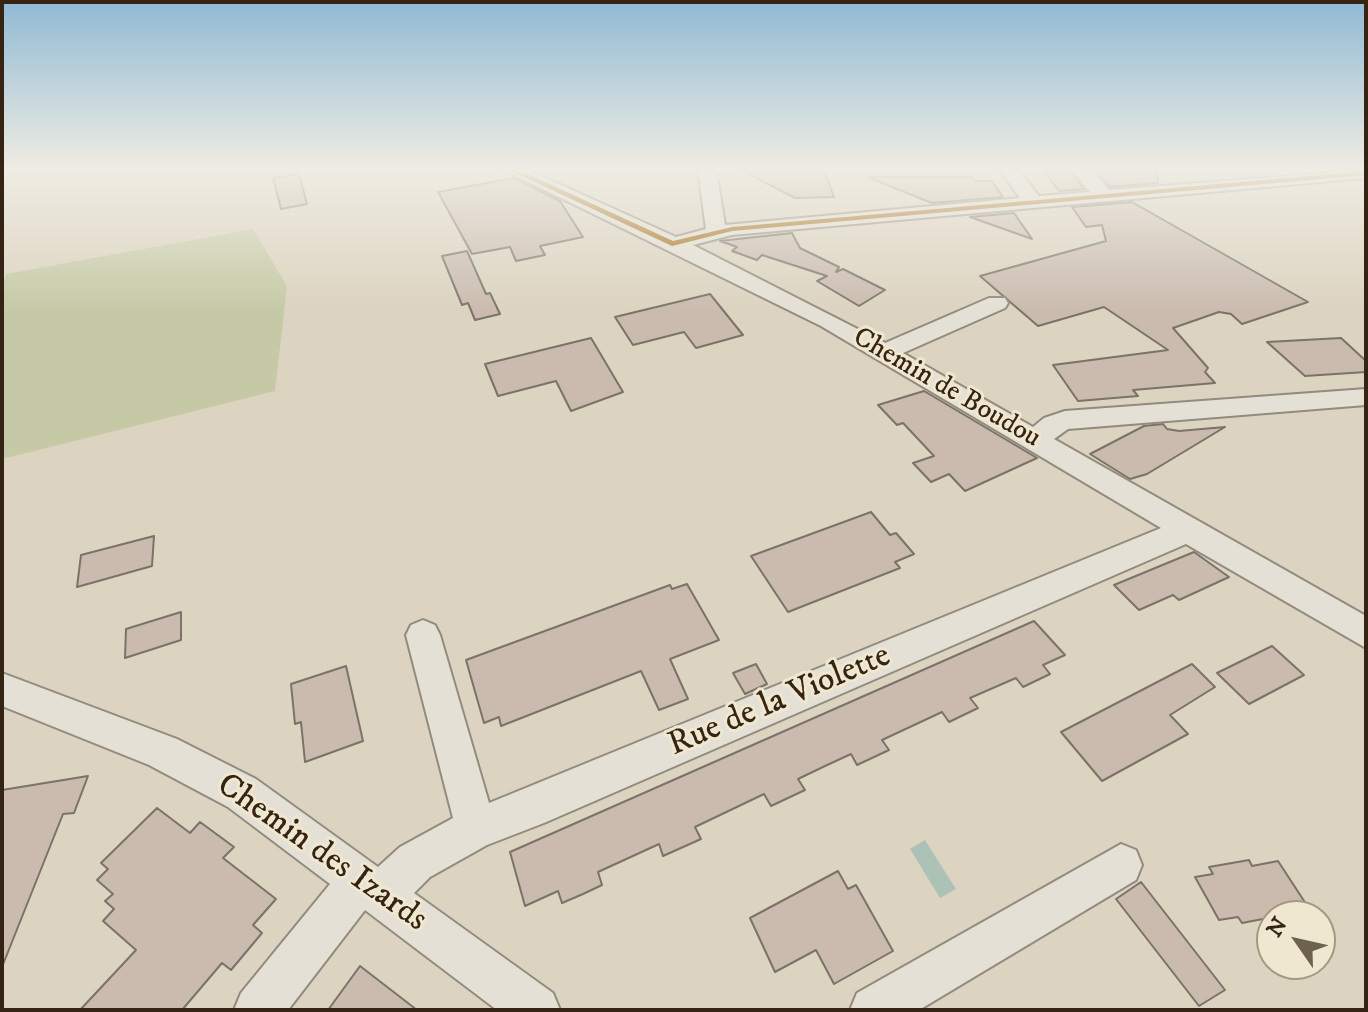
<!DOCTYPE html>
<style>
body{margin:0}
#map{position:relative;width:1368px;height:1012px;overflow:hidden;background:#dcd4c0;font-family:"IM FELL DW Pica",serif}
canvas{display:block}
.frame{position:absolute;inset:0;border:4px solid #352314;pointer-events:none}
.north{position:absolute;left:1256px;top:900px;width:80px;height:80px;box-sizing:border-box;background:#efe7cf;border:2px solid #a59984;border-radius:50%;rotate:304deg;font-size:22px;font-weight:700;line-height:32px;text-align:center;color:#352314}
.north::after{content:'';display:block;margin:auto;width:28px;height:36px;background:#6f6150;clip-path:polygon(50% 0,100% 100%,50% 72%,0 100%)}
</style>
<div id="map">
<canvas width="1368" height="1012"></canvas>
<div class="frame"></div>
<div class="north">N</div>
</div>
<script>
const g = document.querySelector('canvas').getContext('2d');
g.lineJoin = 'round';
function fillPath(path, color) { g.fillStyle = color; g.fill(path, 'evenodd'); }
const poly = rows => new Path2D(rows.map(r => 'M' + r).join(''));
function stroke(path, color, width, dash) { g.strokeStyle = color; g.lineWidth = width; g.lineCap = dash ? 'butt' : 'round'; g.setLineDash(dash || []); g.stroke(path); }
function label(font, color, halo, rows, align = 'center') {
  g.font = font + ' "IM FELL DW Pica",serif'; g.lineWidth = 6; g.setLineDash([]); g.textBaseline = 'middle'; g.strokeStyle = halo; g.fillStyle = color; for (const [text, x, y, turn = 0] of rows) {
    g.save(); g.translate(x, y); g.rotate((+turn || 0) * Math.PI / 180); g.textAlign = isNaN(turn) ? turn : align; if (halo) g.strokeText(text, 0, 0); g.fillText(text, 0, 0); g.restore();
  }
}
const green = poly([
 [253,229,287,286,275,391,2,459,2,288,6,274]
]);
const water = poly([
 [925,840,956,889,940,898,910,849]
]);
const building = poly([
 [741,170,824,170,834,197,795,198,741,170],
 [1043,170,1069,170,1084,189,1059,191,1043,170],
 [1095,170,1157,170,1158,183,1110,187,1095,170],
 [299,174,307,204,281,209,273,178,299,174],
 [867,177,972,177,974,181,992,181,1003,197,932,203,867,177],
 [514,178,560,201,583,237,540,246,545,255,516,261,510,247,472,254,438,192,514,178],
 [1132,202,1308,302,1242,324,1231,314,1219,312,1173,328,1208,368,1205,372,1215,383,1133,390,1138,396,1078,401,1053,365,1168,350,1104,307,1038,326,980,276,1106,241,1102,225,1086,227,1072,207,1132,202],
 [1014,213,1032,239,970,217,1014,213],
 [792,233,800,248,839,267,836,272,843,269,885,290,859,306,817,281,827,276,762,255,757,260,732,251,737,247,720,241,792,233],
 [467,251,486,294,490,293,500,314,475,320,468,303,462,305,442,256,467,251],
 [710,294,743,335,696,348,684,332,633,345,615,317,710,294],
 [591,338,623,392,571,411,556,381,498,396,485,364,591,338],
 [1341,338,1366,361,1366,372,1305,376,1267,342,1341,338],
 [924,391,1037,458,965,491,949,474,931,482,913,463,934,456,903,423,897,425,878,405,924,391],
 [1163,424,1167,429,1179,431,1225,427,1147,474,1130,479,1090,454,1144,426,1163,424],
 [871,512,890,535,896,533,914,554,895,562,900,568,788,612,751,556,871,512],
 [154,536,152,566,77,587,81,555,154,536],
 [1194,552,1229,577,1179,600,1173,595,1139,610,1114,585,1194,552],
 [687,584,719,640,670,659,688,699,659,710,641,671,501,726,499,717,484,723,466,660,670,585,672,589,687,584],
 [181,612,181,640,125,658,126,629,181,612],
 [1034,621,1065,655,1043,665,1050,674,1023,687,1016,678,970,698,978,708,949,722,942,712,882,740,889,750,857,765,851,754,825,766,798,779,805,790,771,806,764,794,695,827,701,839,663,856,659,844,598,872,602,885,583,894,562,903,558,891,525,906,510,852,1034,621],
 [1272,646,1304,675,1249,704,1217,673,1272,646],
 [756,664,767,684,745,694,733,673,756,664],
 [1192,664,1215,687,1170,715,1188,734,1102,781,1061,732,1192,664],
 [346,666,363,741,305,762,301,722,295,724,291,684,346,666],
 [88,776,74,813,63,814,2,967,2,790,88,776],
 [157,808,190,833,200,822,234,847,223,858,276,899,253,925,262,933,231,970,222,963,182,1010,80,1010,136,950,103,921,114,909,105,901,113,894,97,880,108,869,101,863,157,808],
 [1249,860,1252,866,1278,861,1310,910,1242,923,1238,917,1219,920,1195,877,1213,874,1209,867,1249,860],
 [838,871,848,889,856,885,893,951,834,984,816,950,775,972,750,918,838,871],
 [1141,882,1225,990,1199,1006,1116,899,1141,882],
 [360,966,417,1010,328,1010,360,966]
]);
const minor = poly([
 [504,170,528,170,676,237,706,229,698,170,716,170,725,225,1020,198,1000,170,1018,170,1039,196,1090,192,1072,170,1091,170,1109,190,1366,170,1366,178,732,235,693,245,885,343,989,298,1005,298,1008,303,1005,308,903,353,1033,427,1044,418,1065,411,1366,389,1366,405,1068,429,1054,439,1366,616,1366,648,1186,544,544,823,487,845,430,877,414,893,553,993,560,1010,497,1010,365,910,288,1010,234,1010,241,993,330,884,228,807,149,765,2,706,2,673,177,739,256,779,378,867,400,847,453,818,406,635,411,625,423,620,435,625,440,635,489,803,1161,528,821,326,504,170],
 [1121,844,1136,850,1142,865,1136,880,919,1010,850,1010,857,993,1121,844]
]);
const bus1 = poly([
 [509,170,519,170,673,241,732,227,1366,171,1366,175,732,231,672,246,509,170]
]);
const streetNames = [
 ["Chemin de Boudou",946,389,30]
];
const nearStreetnames = [
 ["Rue de la Violette",780,702,-23],
 ["Chemin des Izards",321,854,35]
];
fillPath(green, '#c5c9a6');
fillPath(water, '#acc2b7');
fillPath(building, '#cabbae');
stroke(building, '#7a7367', 2);
stroke(minor, '#928b7e', 4);
fillPath(minor, '#e4e0d5');
fillPath(bus1, '#a0670f');
const sky = g.createLinearGradient(0, 0, 0, 312);
sky.addColorStop(0, '#90bad4');
sky.addColorStop(0.54, '#efece3');
sky.addColorStop(1, '#efece300');
g.fillStyle = sky;
g.fillRect(0, 0, 1368, 312);
label('28px', '#352314', '#efe7cf', streetNames);
label('34px', '#352314', '#efe7cf', nearStreetnames);
</script>
